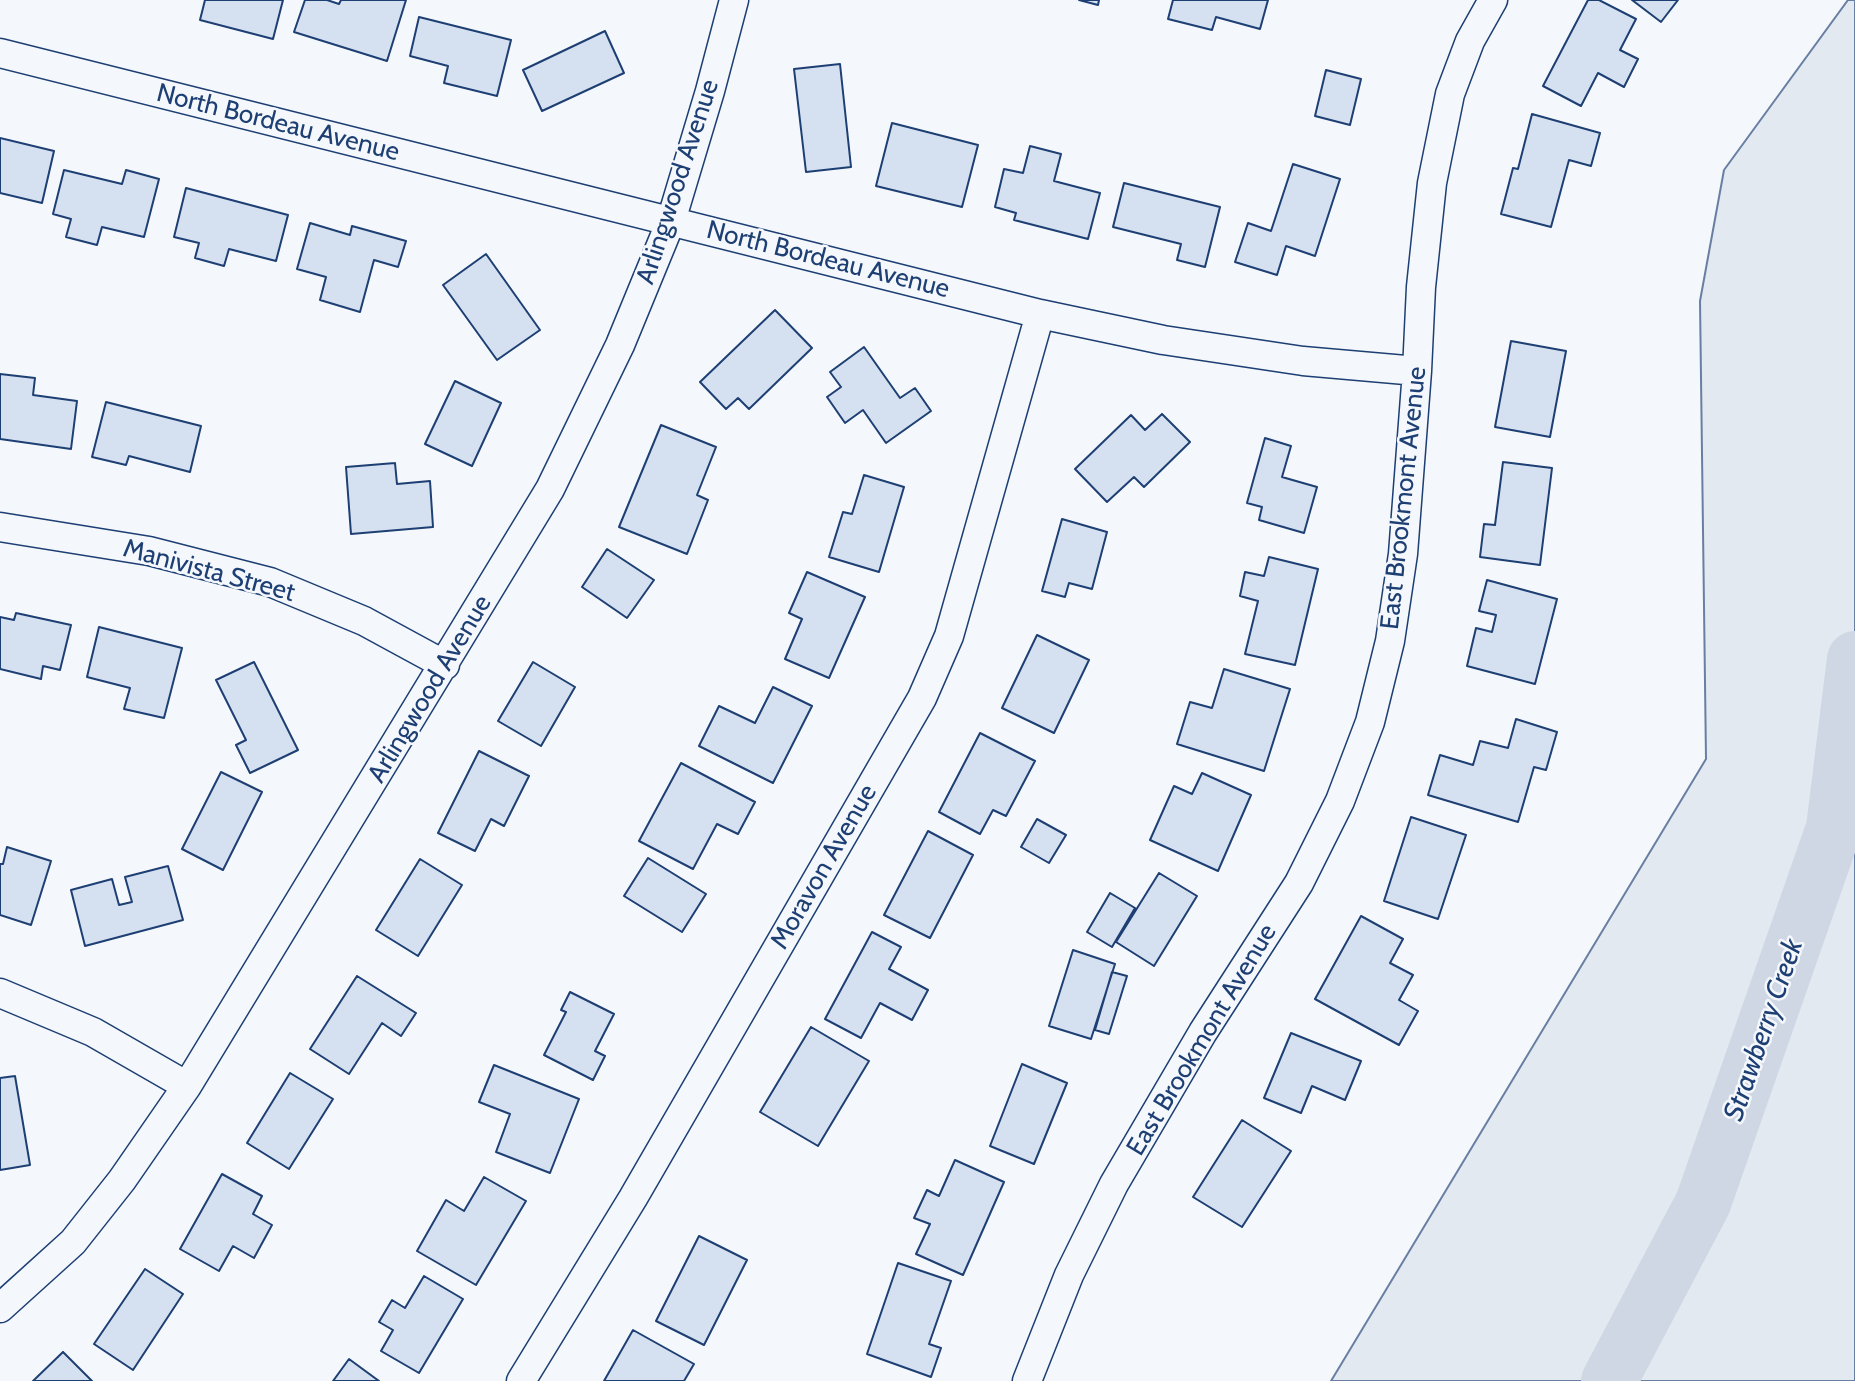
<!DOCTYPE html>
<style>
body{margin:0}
canvas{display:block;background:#f4f7fb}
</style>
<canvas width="1855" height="1381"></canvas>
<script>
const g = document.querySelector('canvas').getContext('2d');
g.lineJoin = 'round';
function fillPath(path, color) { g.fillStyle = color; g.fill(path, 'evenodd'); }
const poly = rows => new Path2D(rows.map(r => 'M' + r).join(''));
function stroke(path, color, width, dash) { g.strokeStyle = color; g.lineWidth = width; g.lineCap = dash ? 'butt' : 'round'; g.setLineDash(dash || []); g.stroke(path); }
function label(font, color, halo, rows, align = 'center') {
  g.font = font + ' Cabin,sans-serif'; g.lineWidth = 5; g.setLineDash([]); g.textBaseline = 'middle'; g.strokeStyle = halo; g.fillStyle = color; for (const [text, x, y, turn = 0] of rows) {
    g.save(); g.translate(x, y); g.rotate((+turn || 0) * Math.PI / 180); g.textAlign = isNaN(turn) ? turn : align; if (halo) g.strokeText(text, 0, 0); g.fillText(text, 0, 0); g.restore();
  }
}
const green = poly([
 [1848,0,1855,0,1855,1381,1331,1381,1706,759,1700,301,1724,170,1848,0]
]);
const river = poly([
 [1609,1381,1703,1203,1834,828,1855,659]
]);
const building = poly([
 [205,0,283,0,273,39,200,20,205,0],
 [305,0,327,0,339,4,341,0,406,0,387,61,294,32,305,0],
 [1079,0,1099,0,1098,5,1079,0],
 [1173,0,1268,0,1260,29,1216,17,1212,30,1168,19,1173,0],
 [1588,0,1599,0,1636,19,1620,50,1638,59,1624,87,1598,73,1581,106,1543,86,1588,0],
 [1632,0,1678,0,1661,22,1632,0],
 [419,17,511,40,497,96,444,83,448,66,410,56,419,17],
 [605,31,624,73,542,111,523,70,605,31],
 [840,64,851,167,806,172,794,69,840,64],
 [1326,70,1361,79,1350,125,1315,116,1326,70],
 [1532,114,1600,133,1591,166,1569,160,1551,227,1501,214,1513,168,1518,169,1532,114],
 [892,123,978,145,962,207,876,186,892,123],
 [0,138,54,151,42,203,0,193,0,138],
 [1030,146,1061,154,1054,181,1100,193,1088,239,1014,220,1016,213,995,207,1004,169,1023,173,1030,146],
 [1293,164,1340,179,1315,256,1286,246,1277,275,1235,262,1248,223,1271,231,1293,164],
 [64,170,122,184,126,170,159,179,144,237,102,227,97,245,66,237,71,219,53,214,64,170],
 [1124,183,1220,207,1205,267,1177,260,1181,244,1113,227,1124,183],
 [186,188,288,215,276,261,229,249,224,266,195,258,199,243,174,237,186,188],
 [310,223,350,235,352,226,406,241,398,267,374,260,360,312,320,300,326,277,297,269,310,223],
 [486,254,540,330,497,360,443,285,486,254],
 [775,310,812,348,749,409,738,398,726,409,700,382,775,310],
 [1511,341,1566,351,1550,437,1495,427,1511,341],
 [864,347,900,398,915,388,931,411,886,443,863,410,845,423,827,397,841,387,830,372,864,347],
 [0,374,35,378,33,395,77,401,71,449,0,439,0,374],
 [455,381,501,403,472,466,425,444,455,381],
 [106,402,201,426,190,472,129,456,126,465,92,457,106,402],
 [1162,414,1190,442,1144,487,1134,477,1107,502,1075,469,1131,415,1145,430,1162,414],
 [661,425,716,447,697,495,708,500,687,554,619,527,661,425],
 [1265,438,1291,446,1282,477,1317,487,1304,533,1259,520,1262,507,1247,503,1265,438],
 [1503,462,1552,468,1540,565,1480,557,1484,524,1495,525,1503,462],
 [395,463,397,484,430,481,433,527,351,534,346,467,395,463],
 [864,475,904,487,879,572,829,557,843,512,852,514,864,475],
 [1062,519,1107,532,1092,589,1069,583,1065,597,1042,591,1062,519],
 [607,549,654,580,627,618,582,587,607,549],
 [1269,557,1318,569,1295,665,1245,654,1258,601,1240,596,1245,572,1264,576,1269,557],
 [807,572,865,597,829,678,785,659,802,619,789,613,807,572],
 [1487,580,1557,599,1535,684,1467,666,1476,628,1492,632,1496,615,1479,611,1487,580],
 [16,613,71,625,60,670,43,666,41,679,0,669,0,617,14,620,16,613],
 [99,627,182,648,164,718,124,709,130,688,87,677,99,627],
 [1037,635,1089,660,1054,733,1002,708,1037,635],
 [254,662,298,750,250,773,236,745,246,740,216,680,254,662],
 [533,662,575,687,541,746,498,721,533,662],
 [1224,669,1290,689,1264,771,1177,744,1190,702,1212,708,1224,669],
 [773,687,812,706,773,783,699,746,719,706,755,723,773,687],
 [1516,719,1557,732,1546,770,1534,767,1518,822,1428,795,1440,755,1473,765,1480,741,1508,748,1516,719],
 [980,733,1035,761,1006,816,993,810,980,834,939,812,980,733],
 [479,751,529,776,504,826,491,819,475,851,438,833,479,751],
 [681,763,755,802,738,834,717,824,693,869,639,841,681,763],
 [221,772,262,792,223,870,182,849,221,772],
 [1202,773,1251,795,1218,871,1150,840,1174,786,1192,794,1202,773],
 [1411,817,1466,835,1438,919,1384,901,1411,817],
 [1037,819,1066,835,1049,863,1021,847,1037,819],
 [928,831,973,855,930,938,884,915,928,831],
 [7,847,51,861,31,925,0,915,0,864,3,864,7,847],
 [648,858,706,894,682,932,624,896,648,858],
 [420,859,462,885,418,956,376,930,420,859],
 [168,866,183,920,85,946,71,890,112,879,119,905,132,902,125,877,168,866],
 [1159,873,1197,896,1154,966,1116,942,1159,873],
 [1110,893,1135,908,1112,947,1087,932,1110,893],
 [1361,916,1403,939,1390,963,1413,975,1399,1000,1418,1011,1399,1045,1315,999,1361,916],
 [872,932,901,947,889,969,928,990,912,1020,880,1003,861,1038,825,1019,872,932],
 [1073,950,1115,964,1091,1039,1049,1026,1073,950],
 [1112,972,1127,976,1109,1034,1095,1030,1112,972],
 [357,976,416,1013,401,1036,382,1023,349,1074,310,1049,357,976],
 [570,992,614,1014,595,1051,605,1056,593,1080,544,1055,566,1012,561,1010,570,992],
 [811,1027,869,1061,818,1146,760,1112,811,1027],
 [1291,1033,1361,1061,1345,1100,1312,1086,1301,1113,1264,1098,1291,1033],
 [1022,1064,1067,1083,1034,1164,990,1146,1022,1064],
 [494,1065,579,1099,550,1173,496,1152,510,1114,479,1102,494,1065],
 [290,1073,333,1099,289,1169,247,1143,290,1073],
 [15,1076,30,1165,0,1170,0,1078,15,1076],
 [1242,1120,1291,1151,1242,1227,1193,1197,1242,1120],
 [955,1160,1004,1182,963,1275,916,1254,930,1224,914,1218,927,1190,939,1196,955,1160],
 [222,1174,262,1196,253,1214,272,1225,254,1258,233,1246,219,1271,180,1249,222,1174],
 [484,1177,526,1201,476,1285,417,1251,446,1200,464,1211,484,1177],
 [699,1236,747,1260,704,1345,656,1321,699,1236],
 [898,1263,951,1281,929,1344,941,1348,931,1377,867,1354,898,1263],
 [145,1269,183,1294,133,1370,94,1344,145,1269],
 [424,1276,463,1299,419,1373,381,1351,393,1330,379,1322,392,1300,405,1308,424,1276],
 [633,1330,694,1364,684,1381,604,1381,633,1330],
 [63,1352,92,1381,33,1381,63,1352],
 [349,1359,379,1381,333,1381,349,1359]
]);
const street = poly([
 [0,53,1040,314,1163,340,1303,361,1417,371],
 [0,527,149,551,270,582,364,621,445,665],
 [0,993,93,1032,187,1086],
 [0,1308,73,1242,122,1180,187,1086,550,489,620,345,671,221,710,91,734,0],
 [521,1381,633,1198,922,698,949,636,1040,314],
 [1027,1381,1069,1275,1114,1184,1203,1032,1299,883,1340,801,1370,722,1390,641,1403,554,1417,371,1421,287,1432,183,1450,94,1470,41,1493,0]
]);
const streetNames = [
 ["North Bordeau Avenue",278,123,14],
 ["Arlingwood Avenue",678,182,-72],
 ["North Bordeau Avenue",828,260,14],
 ["East Brookmont Avenue",1404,498,-84],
 ["Manivista Street",209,571,15],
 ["Arlingwood Avenue",430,689,-59],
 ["Moravon Avenue",824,867,-60],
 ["East Brookmont Avenue",1202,1040,-59]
];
const waterNames = [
 ["Strawberry Creek",1764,1030,-71]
];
fillPath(green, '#e3e9f0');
stroke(green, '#687fa3', 2);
stroke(river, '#cfd7e4', 56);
fillPath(building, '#d5e0f0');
stroke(building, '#1d3f73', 2);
stroke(street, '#1d3f73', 31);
stroke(street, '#f4f7fb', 28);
label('26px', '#1d3f73', '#f4f7fb', streetNames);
label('italic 28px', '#1d3f73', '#f4f7fb', waterNames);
</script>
